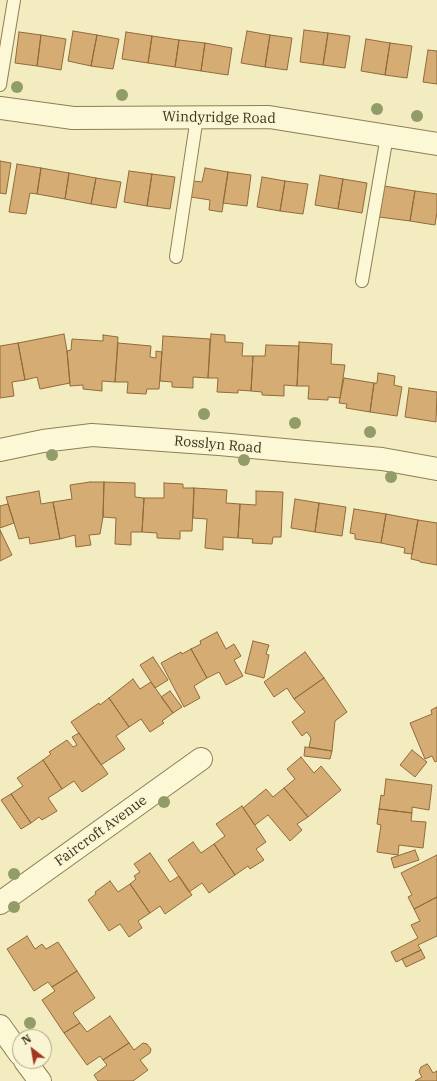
<!DOCTYPE html>
<style>
body{margin:0}
#map{position:relative;width:437px;height:1081px;overflow:hidden;background:#f3ecc1;font-family:"IBM Plex Serif",serif}
canvas{display:block}
.north{position:absolute;left:12px;top:1029px;width:40px;height:40px;box-sizing:border-box;background:#f9f4d1;border:1px solid #ada689;border-radius:50%;rotate:329deg;font-size:11px;font-weight:700;line-height:16px;text-align:center;color:#3c311c}
.north::after{content:'';display:block;margin:auto;width:14px;height:18px;background:#a43620;clip-path:polygon(50% 0,100% 100%,50% 72%,0 100%)}
</style>
<div id="map">
<canvas width="437" height="1081"></canvas>
<div class="north">N</div>
</div>
<script>
const g = document.querySelector('canvas').getContext('2d');
g.lineJoin = 'round';
function fillPath(path, color) { g.fillStyle = color; g.fill(path, 'evenodd'); }
const poly = rows => new Path2D(rows.map(r => 'M' + r).join(''));
function stroke(path, color, width, dash) { g.strokeStyle = color; g.lineWidth = width; g.lineCap = dash ? 'butt' : 'round'; g.setLineDash(dash || []); g.stroke(path); }
function label(font, color, halo, rows, align = 'center') {
  g.font = font + ' "IBM Plex Serif",serif'; g.lineWidth = 3; g.setLineDash([]); g.textBaseline = 'middle'; g.strokeStyle = halo; g.fillStyle = color; for (const [text, x, y, turn = 0] of rows) {
    g.save(); g.translate(x, y); g.rotate((+turn || 0) * Math.PI / 180); g.textAlign = isNaN(turn) ? turn : align; if (halo) g.strokeText(text, 0, 0); g.fillText(text, 0, 0); g.restore();
  }
}
const building = poly([
 [304,30,328,33,323,65,300,62,304,30],
 [73,31,97,35,91,66,68,61,73,31],
 [247,31,270,35,265,67,241,63,247,31],
 [19,32,41,35,37,66,15,63,19,32],
 [126,32,152,36,148,63,122,59,126,32],
 [328,33,350,36,345,68,323,65,328,33],
 [41,35,66,39,61,70,37,66,41,35],
 [97,35,119,39,113,69,91,66,97,35],
 [270,35,292,38,287,70,265,67,270,35],
 [152,36,179,40,175,67,148,63,152,36],
 [366,39,390,43,385,75,361,71,366,39],
 [179,40,205,43,201,71,175,67,179,40],
 [205,43,232,48,228,75,201,71,205,43],
 [390,43,412,46,407,78,385,75,390,43],
 [428,50,437,51,437,84,423,82,428,50],
 [0,161,11,163,6,194,0,193,0,161],
 [17,164,41,168,37,194,30,193,26,214,9,212,17,164],
 [41,168,69,173,65,199,37,194,41,168],
 [205,168,228,172,222,212,209,210,210,200,191,197,193,181,202,182,205,168],
 [129,171,152,174,147,206,124,202,129,171],
 [228,172,251,175,247,206,223,203,228,172],
 [69,173,96,178,91,204,65,199,69,173],
 [152,174,175,177,170,209,147,206,152,174],
 [320,175,343,179,338,209,315,205,320,175],
 [262,177,285,181,280,211,257,207,262,177],
 [96,178,121,182,116,208,91,204,96,178],
 [343,179,367,183,362,213,338,209,343,179],
 [285,181,308,184,303,214,280,211,285,181],
 [384,186,415,191,410,221,379,217,384,186],
 [415,191,437,194,437,212,435,225,410,221,415,191],
 [64,334,67,351,70,383,40,389,37,377,25,380,18,343,64,334],
 [211,334,225,335,225,342,243,343,242,356,253,356,251,391,238,390,238,393,217,392,218,378,208,378,211,334],
 [103,335,118,337,115,382,102,381,102,391,83,389,83,385,70,386,67,351,71,350,72,339,103,341,103,335],
 [163,336,210,339,208,378,193,377,193,388,172,387,172,382,160,381,163,336],
 [299,342,332,344,331,364,345,365,340,398,328,397,328,400,308,399,309,386,297,386,299,342],
 [18,343,25,380,12,382,14,396,0,398,0,346,18,343],
 [118,343,151,346,150,357,156,358,156,351,162,352,159,389,147,389,146,394,127,393,128,382,115,382,118,343],
 [266,345,299,346,297,386,284,385,284,396,262,395,262,392,251,391,253,356,265,356,266,345],
 [378,373,395,376,394,385,402,387,397,416,370,412,374,383,377,383,378,373],
 [344,378,374,383,370,412,346,408,347,404,339,403,344,378],
 [409,388,437,392,436,422,405,417,409,388],
 [90,482,104,482,103,517,100,534,89,535,91,545,76,547,75,535,60,539,53,502,72,499,70,485,90,482],
 [104,482,135,483,135,497,144,498,142,532,131,532,131,545,115,544,116,518,103,517,104,482],
 [164,483,183,484,183,488,194,488,192,531,180,531,180,539,157,538,157,533,142,532,144,498,164,498,164,483],
 [194,488,227,490,226,503,240,504,238,538,223,537,223,550,205,548,207,519,193,518,194,488],
 [39,491,41,504,53,502,60,539,30,544,29,537,19,539,6,497,39,491],
 [256,491,283,492,281,537,273,537,272,544,252,543,253,539,238,538,240,504,256,505,256,491],
 [295,499,319,503,315,532,291,528,295,499],
 [319,503,346,507,342,536,315,532,319,503],
 [8,504,14,523,0,528,0,506,8,504],
 [354,509,386,514,381,543,355,539,355,534,350,533,354,509],
 [386,514,418,520,412,554,404,553,405,548,381,543,386,514],
 [418,520,437,523,437,565,420,562,420,561,411,559,418,520],
 [0,530,12,555,0,561,0,530],
 [217,632,226,649,234,644,241,656,234,660,243,676,226,685,219,672,207,678,191,649,201,644,200,641,217,632],
 [253,641,269,645,266,654,269,655,264,678,245,673,253,641],
 [191,649,207,678,194,686,200,698,184,707,161,663,181,652,182,654,191,649],
 [305,652,324,678,294,699,287,688,274,697,264,682,305,652],
 [153,657,168,680,155,688,140,665,153,657],
 [324,678,347,712,335,721,332,751,309,747,311,738,307,732,302,736,292,722,305,712,294,699,324,678],
 [133,679,140,689,151,682,173,713,162,721,164,723,150,732,141,719,129,727,109,698,133,679],
 [170,691,182,707,173,713,161,697,170,691],
 [109,698,129,727,116,736,125,749,101,765,71,722,99,703,100,705,109,698],
 [437,707,437,761,435,762,432,756,425,759,410,723,432,714,431,710,437,707],
 [79,733,108,774,82,792,74,781,62,789,43,760,51,754,49,752,67,740,73,747,77,745,72,737,79,733],
 [305,747,332,751,330,759,304,756,305,747],
 [412,750,427,762,415,777,400,765,412,750],
 [301,757,314,773,321,766,341,790,308,817,284,788,295,779,287,769,301,757],
 [43,760,62,789,48,798,57,811,42,820,39,817,31,823,11,794,23,786,17,778,43,760],
 [386,779,432,785,429,810,412,807,412,813,379,809,381,795,384,796,386,779],
 [284,788,308,817,297,824,302,830,290,841,268,815,255,825,243,808,266,789,273,797,284,788],
 [11,794,31,823,21,829,1,800,11,794],
 [242,806,266,842,256,849,264,860,250,869,248,866,235,875,214,844,225,836,216,824,242,806],
 [379,809,412,813,411,821,426,822,423,848,399,845,398,855,377,852,381,825,377,824,379,809],
 [193,842,201,853,214,844,235,875,209,893,202,883,189,892,168,860,193,842],
 [415,850,419,860,394,868,391,858,415,850],
 [150,853,170,882,179,876,192,895,165,914,160,906,150,913,130,884,136,879,134,876,140,872,134,864,150,853],
 [437,855,437,897,414,909,408,897,412,895,401,873,437,855],
 [110,881,118,892,130,884,150,913,138,921,142,928,129,937,120,924,109,931,88,900,96,894,95,892,110,881],
 [437,897,437,936,418,945,421,950,396,962,391,952,418,938,411,925,420,921,414,909,437,897],
 [27,936,35,949,42,944,46,949,58,942,77,971,52,987,48,982,34,991,7,949,27,936],
 [421,950,425,958,406,967,402,959,421,950],
 [77,971,95,998,73,1013,80,1023,64,1033,42,1000,55,991,52,987,77,971],
 [110,1016,129,1043,103,1060,100,1056,87,1065,64,1033,80,1023,87,1032,110,1016],
 [129,1043,134,1050,143,1043,147,1044,151,1049,150,1053,140,1060,148,1070,133,1081,98,1081,94,1075,107,1065,103,1060,129,1043],
 [427,1064,429,1066,433,1073,437,1071,437,1081,415,1081,422,1077,419,1072,421,1067,427,1064]
]);
const service = poly([
 [0,85,14,0],
 [176,257,197,117],
 [362,281,387,136]
]);
const minor = poly([
 [0,108,73,118,269,117,437,144],
 [0,450,43,441,92,435,219,444,382,459,437,469],
 [0,903,201,759],
 [0,1026,20,1054],
 [25,1061,40,1081]
]);
const trees = [
 [17,87],
 [122,95],
 [377,109],
 [417,116],
 [204,414],
 [295,423],
 [370,432],
 [52,455],
 [244,460],
 [391,477],
 [164,802],
 [14,874],
 [14,907],
 [30,1023]
];
const streetNames = [
 ["Windyridge Road",219,118,1],
 ["Rosslyn Road",218,445,5],
 ["Faircroft Avenue",101,831,-36]
];
fillPath(building, '#d5ac73');
stroke(building, '#906b39', 1);
stroke(service, '#8e7e56', 14);
stroke(minor, '#8e7e56', 24);
stroke(service, '#fcf7d5', 12);
stroke(minor, '#fcf7d5', 22);
g.fillStyle = '#929c69';
for (const [x, y] of trees) { g.beginPath(); g.arc(x, y, 6, 0, 2 * Math.PI); g.fill(); }
label('14px', '#3c311c', '#f9f4d1', streetNames);
</script>
